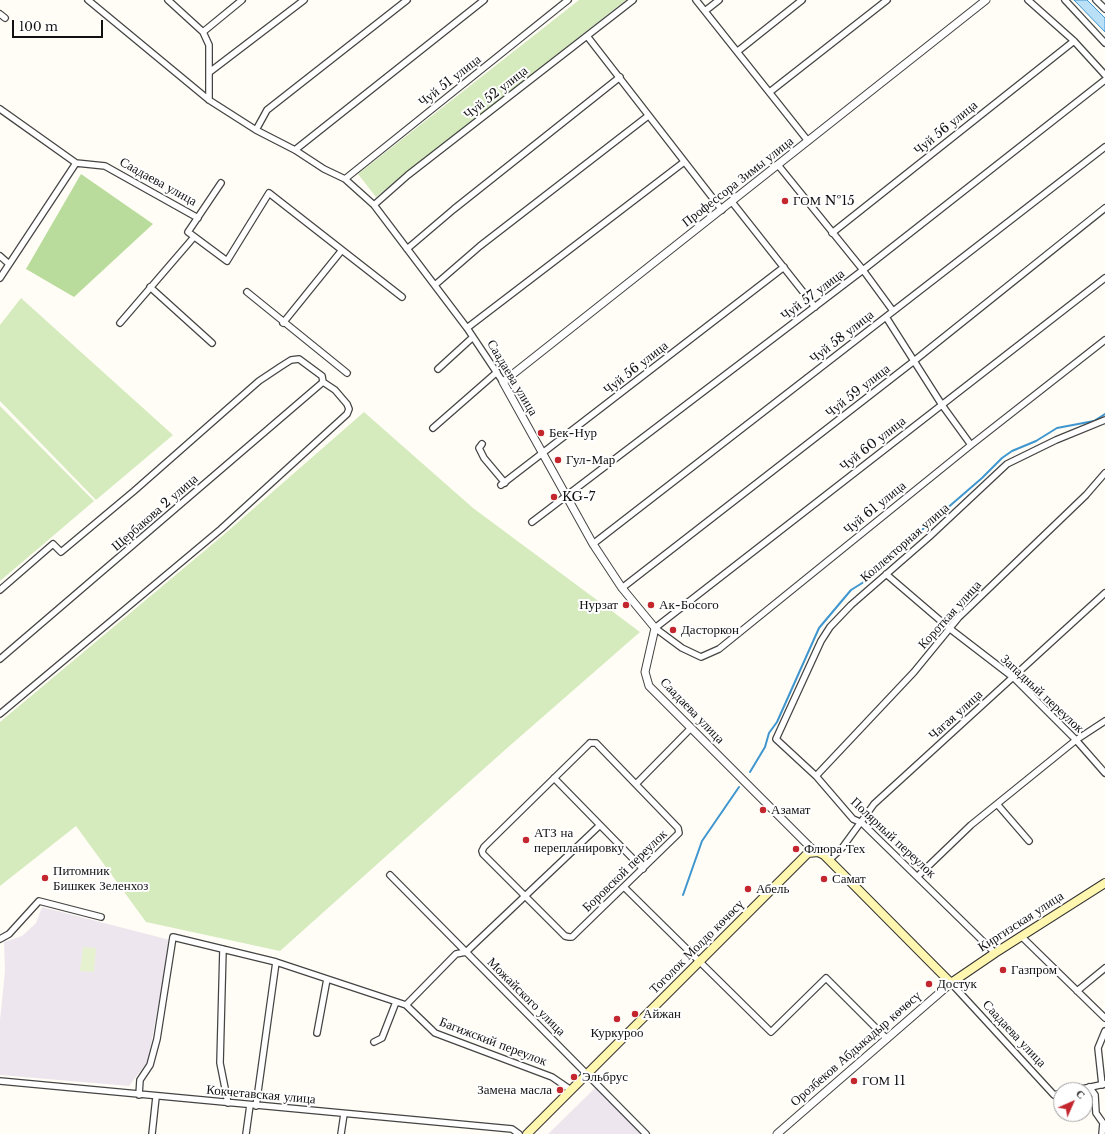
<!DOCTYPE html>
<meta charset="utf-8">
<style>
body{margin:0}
#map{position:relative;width:1105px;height:1134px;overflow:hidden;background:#fffdf5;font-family:"Libre Baskerville",serif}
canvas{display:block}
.north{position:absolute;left:1053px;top:1082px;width:40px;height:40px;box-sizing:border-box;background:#fff;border:1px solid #a0a0a0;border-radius:50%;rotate:45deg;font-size:11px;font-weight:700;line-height:16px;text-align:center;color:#111}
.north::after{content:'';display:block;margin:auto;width:14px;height:18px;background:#c4262e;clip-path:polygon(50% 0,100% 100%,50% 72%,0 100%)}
.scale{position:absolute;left:12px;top:20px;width:91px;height:18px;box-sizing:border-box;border:2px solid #111;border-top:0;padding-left:5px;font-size:12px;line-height:14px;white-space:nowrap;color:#111;-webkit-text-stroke:3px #fff;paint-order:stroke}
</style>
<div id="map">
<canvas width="1105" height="1134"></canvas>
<div class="north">С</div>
<div class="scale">100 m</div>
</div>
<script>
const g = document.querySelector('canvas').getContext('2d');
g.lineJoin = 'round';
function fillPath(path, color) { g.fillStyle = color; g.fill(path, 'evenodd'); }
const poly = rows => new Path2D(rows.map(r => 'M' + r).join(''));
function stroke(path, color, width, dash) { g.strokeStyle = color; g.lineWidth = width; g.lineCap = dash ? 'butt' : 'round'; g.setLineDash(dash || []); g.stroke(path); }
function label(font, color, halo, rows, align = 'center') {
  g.font = font + ' "Libre Baskerville",serif'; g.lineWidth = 4; g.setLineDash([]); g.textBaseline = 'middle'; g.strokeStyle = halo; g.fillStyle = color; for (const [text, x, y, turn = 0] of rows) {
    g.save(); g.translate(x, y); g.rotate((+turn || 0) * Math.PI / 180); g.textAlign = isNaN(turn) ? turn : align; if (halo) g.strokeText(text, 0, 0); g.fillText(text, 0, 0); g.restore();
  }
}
const industrial = poly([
 [42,907,170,940,148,1061,129,1086,0,1075,0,1020,5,971,4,942,22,936,36,923],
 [596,1087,641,1134,548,1134]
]);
const green = poly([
 [579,0,626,0,376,197,358,174],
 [21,298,173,435,96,500,0,401,0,325],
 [0,406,94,501,0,581],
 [364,412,473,508,640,632,506,749,280,951,146,922,76,826,0,886,0,722,221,537]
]);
const forest = poly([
 [81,174,153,224,74,297,26,269]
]);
const pitch = poly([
 [83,947,96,948,94,972,80,971]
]);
const water = poly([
 [1074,0,1087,0,1105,18,1105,32,1074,0]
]);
const stream = poly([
 [750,772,765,747,769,733,777,722,819,628,851,590,867,580,878,568,982,478,1002,458,1012,451,1036,441,1057,428,1094,421,1105,414],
 [683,895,702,841,739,787]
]);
const minor = poly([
 [88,0,209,100,256,130,295,150,324,169,345,179,374,205,467,328,503,382],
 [168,0,203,32,209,45,209,100],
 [696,0,808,141],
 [1028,0,1074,41,1105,75],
 [1065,0,1105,43],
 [1096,0,1105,9],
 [705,11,719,0],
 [0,14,5,18],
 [203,32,242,0],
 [587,36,722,210],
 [738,51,802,0],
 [211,71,304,0],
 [771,91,887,0],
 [0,109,76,163,105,166,198,218],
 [256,130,267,110,407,0],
 [295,150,484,0],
 [778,165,863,270,893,311],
 [345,179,568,0],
 [221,183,188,232,227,261,269,193,402,297],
 [732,202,815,307],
 [374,205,408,175,633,0],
 [832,233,1074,41],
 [407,249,454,209,620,77],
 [0,256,9,264],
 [0,278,76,163],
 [1105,278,655,628,682,648,701,657,719,649,971,445,1105,340],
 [435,285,480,246,648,116],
 [150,287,212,343],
 [247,292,347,373],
 [886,317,942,405,971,445],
 [120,323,194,237],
 [283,323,342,250],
 [467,328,684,162],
 [438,369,473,337],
 [433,428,497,372],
 [482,444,479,448,484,458,505,483],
 [501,485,784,267],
 [532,522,863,270,1105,80],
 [593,544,1105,147],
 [886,574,949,628,1014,678,1076,740,1105,773],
 [622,588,914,361,1105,208],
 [0,590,53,544,61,552,134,491,259,381,280,367,291,360,299,359,322,376,323,382],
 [0,659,323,382],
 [0,714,221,529,347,414,349,409,347,404,335,390,323,382],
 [590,743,596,743,678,828,679,833,572,937,569,937,565,936,483,854,482,851,484,847,590,743],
 [816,776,914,672,959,617,1086,495,1105,473],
 [554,778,643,869],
 [636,784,691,728],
 [997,804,1029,841],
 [829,860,842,848,874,804,1105,593],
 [390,875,646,1134],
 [918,876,971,825,1076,740,1105,721],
 [624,887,771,1032,826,978,887,1039],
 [1021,936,1105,1018],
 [0,939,9,934,39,901,101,917],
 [223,949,220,1063,228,1103],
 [995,953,862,823,853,819,816,776,776,739,821,641,830,627,851,605,929,537,1007,464,1056,440,1105,420],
 [951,983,1054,1095,1061,1093],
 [1077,991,1105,968],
 [406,1005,456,954,466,952,600,825],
 [317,1033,327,979],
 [374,1042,382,1038,396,1002],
 [0,1081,512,1129,519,1134],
 [1102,1085,1098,1048,1105,1031],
 [1089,1087,1095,1095,1096,1113,1103,1123,1102,1134],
 [1077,1090,1105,1084],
 [139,1095,140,1080,150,1065,157,1039,173,937,276,962,406,1005,435,1033,552,1077,571,1090],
 [256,1106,276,962],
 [152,1134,156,1097],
 [246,1134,250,1105],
 [341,1134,344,1114]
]);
const tertiary = poly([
 [818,852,811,848,649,686,645,672,655,628,622,588,593,544,503,382,986,0],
 [777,1134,951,983]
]);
const secondary = poly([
 [527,1134,808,853,818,852,824,855,951,983,995,953,1105,883]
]);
const markers = [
 [785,201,4,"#c4262e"],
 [541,433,4,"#c4262e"],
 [558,460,4,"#c4262e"],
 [554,497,4,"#c4262e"],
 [626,605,4,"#c4262e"],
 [651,605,4,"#c4262e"],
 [673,630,4,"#c4262e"],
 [763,810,4,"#c4262e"],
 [526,840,4,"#c4262e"],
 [796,849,4,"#c4262e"],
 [45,878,4,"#c4262e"],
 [824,879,4,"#c4262e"],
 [748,889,4,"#c4262e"],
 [1003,970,4,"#c4262e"],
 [929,984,4,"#c4262e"],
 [635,1014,4,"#c4262e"],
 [617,1019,4,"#c4262e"],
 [574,1077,4,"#c4262e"],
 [854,1081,4,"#c4262e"],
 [560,1090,4,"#c4262e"]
];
const streetNames = [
 ["Чуй 51 улица",450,81,-38],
 ["Чуй 52 улица",496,93,-38],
 ["Чуй 56 улица",946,128,-39],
 ["Саадаева улица",158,182,29],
 ["Профессора Зимы улица",738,182,-38],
 ["Чуй 57 улица",813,295,-37],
 ["Чуй 58 улица",842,337,-38],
 ["Чуй 56 улица",636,368,-38],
 ["Саадаева улица",512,378,59],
 ["Чуй 59 улица",858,391,-38],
 ["Чуй 60 улица",873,444,-38],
 ["Чуй 61 улица",875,508,-39],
 ["Щербакова 2 улица",155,513,-41],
 ["Коллекторная улица",905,543,-41],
 ["Короткая улица",950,615,-48],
 ["Западный переулок",1042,694,43],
 ["Саадаева улица",692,711,46],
 ["Чагая улица",956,715,-42],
 ["Полярный переулок",893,838,43],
 ["Боровской переулок",625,871,-44],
 ["Киргизская улица",1021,922,-33],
 ["Тоголок Молдо көчөсү",697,947,-45],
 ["Можайского улица",526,997,45],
 ["Саадаева улица",1014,1034,47],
 ["Багижский переулок",493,1042,21],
 ["Орозбеков Абдыкадыр көчөсү",856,1049,-41],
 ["Кокчетавская улица",261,1095,5]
];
const poiNames = [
 ["ГОМ №15",793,201],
 ["Бек-Нур",549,433],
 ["Гул-Мар",566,460],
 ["KG-7",562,497],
 ["Нурзат",618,605,"right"],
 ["Ак-Босого",659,605],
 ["Дасторкон",681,630],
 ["Азамат",771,810],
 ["АТЗ на",534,833],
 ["перепланировку",534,848],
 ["Флюра Тех",804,849],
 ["Питомник",53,871],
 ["Бишкек Зеленхоз",53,886],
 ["Самат",832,879],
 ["Абель",756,889],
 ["Газпром",1011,970],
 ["Достук",937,984],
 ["Айжан",643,1014],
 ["Куркуроо",617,1033,"center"],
 ["Эльбрус",582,1077],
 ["ГОМ 11",862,1081],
 ["Замена масла",552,1090,"right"]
];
fillPath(industrial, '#eee6ef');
fillPath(green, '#d5ebbd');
fillPath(forest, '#b9dc9c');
fillPath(pitch, '#e6f2cf');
fillPath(water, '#b9e0f7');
stroke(water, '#3f96cf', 1);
stroke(stream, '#3f96cf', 2);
stroke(minor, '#444', 8);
stroke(tertiary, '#444', 9);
stroke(secondary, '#333', 10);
stroke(minor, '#fff', 5.5);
stroke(tertiary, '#fff', 7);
stroke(secondary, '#fff6b0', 8);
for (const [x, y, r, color] of markers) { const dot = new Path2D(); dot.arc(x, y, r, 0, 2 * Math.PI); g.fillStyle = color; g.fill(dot); stroke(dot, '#fff', 1.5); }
label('13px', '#111', '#fff', streetNames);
label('13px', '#111', '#fff', poiNames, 'left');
</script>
